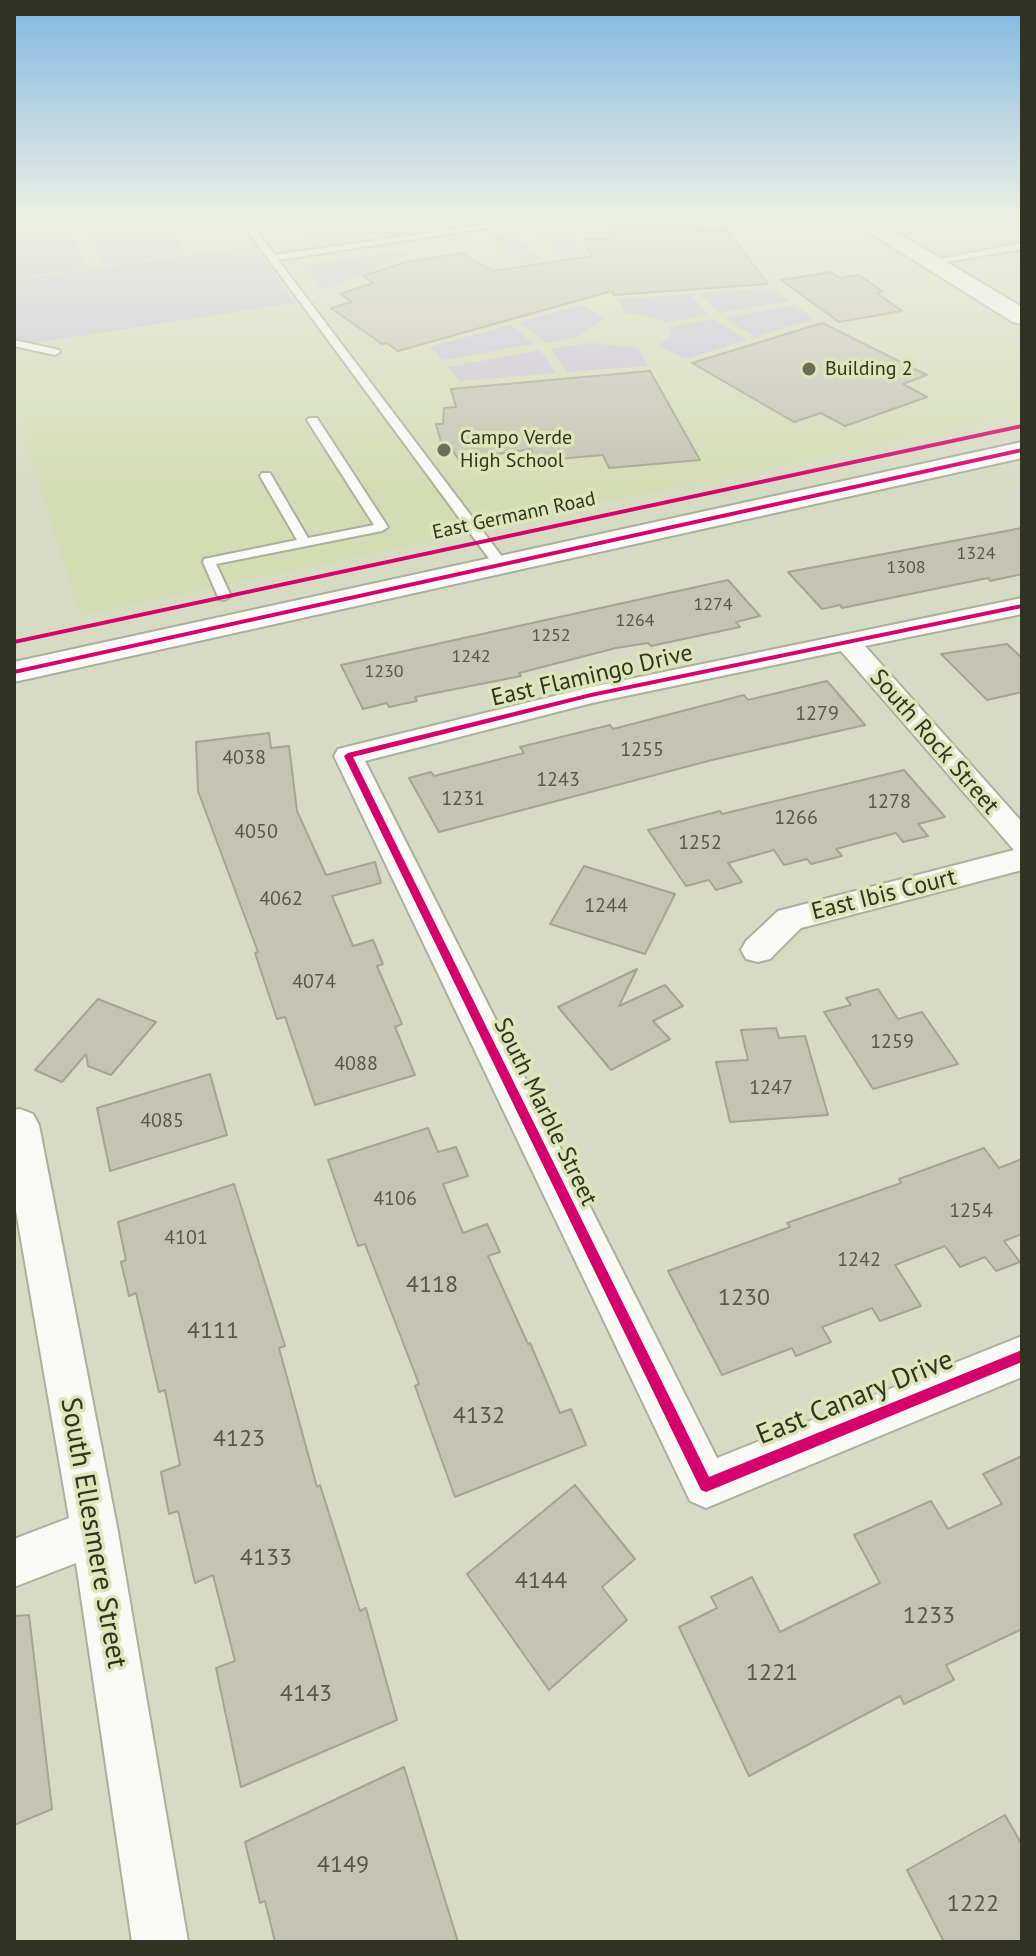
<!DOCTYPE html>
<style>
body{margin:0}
#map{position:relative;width:1036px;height:1956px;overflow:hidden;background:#d7dbc3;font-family:"PT Sans",sans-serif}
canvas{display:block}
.frame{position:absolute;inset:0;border:16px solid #303322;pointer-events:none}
</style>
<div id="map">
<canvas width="1036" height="1956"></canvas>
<div class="frame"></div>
</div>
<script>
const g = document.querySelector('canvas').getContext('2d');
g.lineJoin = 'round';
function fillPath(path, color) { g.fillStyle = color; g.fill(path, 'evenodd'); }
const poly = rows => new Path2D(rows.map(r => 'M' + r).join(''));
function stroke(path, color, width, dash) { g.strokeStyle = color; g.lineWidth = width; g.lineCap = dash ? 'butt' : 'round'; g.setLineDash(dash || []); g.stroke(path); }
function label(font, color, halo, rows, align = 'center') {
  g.font = font + ' "PT Sans",sans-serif'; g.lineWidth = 7; g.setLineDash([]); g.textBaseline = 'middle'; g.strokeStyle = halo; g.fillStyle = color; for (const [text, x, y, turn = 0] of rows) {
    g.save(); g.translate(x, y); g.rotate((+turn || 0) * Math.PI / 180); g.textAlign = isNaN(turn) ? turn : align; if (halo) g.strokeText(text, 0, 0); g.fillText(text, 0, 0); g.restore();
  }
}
const built = poly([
 [14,219,846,219,1022,328,1022,415,699,484,512,519,448,538,80,616,14,404],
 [871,219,1022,219,1022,305]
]);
const green = poly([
 [114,219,165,219,186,253,104,265,83,223],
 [293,219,322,222,343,219,448,219,428,228,396,235,337,235,309,239],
 [67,225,86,268,14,278,14,233],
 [569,226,585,253,559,256,536,235,537,230],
 [510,234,518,238,540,258,522,263,484,239],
 [255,246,295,303,14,346,14,280],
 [392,252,414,253,376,265,377,268,324,290,302,265],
 [772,288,790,301,719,313,700,293],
 [690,294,709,315,665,323,649,316,626,314,617,299],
 [582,305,605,318,577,337,546,343,519,322],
 [795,305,814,319,755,337,724,318],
 [714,319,747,340,685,359,659,345,671,337,670,327],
 [510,325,534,344,442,360,431,347],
 [591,343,638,348,648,366,567,372,551,349],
 [540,350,556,373,459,381,448,367]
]);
const building = poly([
 [693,222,700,232,727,230,768,284,614,295,612,291,398,351,387,343,382,344,331,308,352,302,340,294,373,283,363,276,406,262,461,253,493,271,592,256,583,240,611,238,605,228,693,222],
 [831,272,840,278,859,275,883,292,877,293,902,311,839,322,781,280,831,272],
 [822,323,927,375,903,384,927,397,845,426,821,413,794,422,692,363,822,323],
 [650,371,700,460,609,468,603,455,535,461,531,449,459,460,449,445,442,446,436,424,443,424,444,408,456,407,451,389,650,371],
 [1022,528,1022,574,990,581,988,578,842,608,840,605,822,609,788,572,1022,528],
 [728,580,760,616,736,622,740,627,651,646,648,643,616,648,519,673,521,676,415,697,417,701,389,707,387,703,363,709,341,665,728,580],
 [1007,644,1022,658,1022,692,987,700,941,654,1007,644],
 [827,681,865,725,712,760,439,832,409,778,431,772,434,776,524,753,520,747,610,725,613,729,744,695,748,700,827,681],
 [269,733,271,748,289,746,297,811,326,875,375,862,381,883,332,896,353,946,373,940,383,964,377,966,402,1024,395,1027,415,1075,315,1105,285,1017,277,1019,255,953,258,952,198,791,196,742,269,733],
 [904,770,945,817,918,824,928,836,903,842,896,833,836,849,842,856,811,864,807,859,784,865,774,850,728,863,742,882,716,890,709,880,686,886,648,830,720,811,722,814,904,770],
 [584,866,675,894,645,954,550,924,584,866],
 [637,969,619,1006,665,985,683,1006,653,1021,670,1039,611,1070,558,1007,637,969],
 [878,989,898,1019,922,1012,958,1064,873,1089,824,1012,851,1005,846,998,878,989],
 [98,999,156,1022,111,1075,88,1066,86,1054,62,1082,35,1070,98,999],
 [776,1028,779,1038,805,1036,828,1115,730,1122,716,1062,748,1060,741,1030,776,1028],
 [210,1074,227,1135,110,1171,97,1108,210,1074],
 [428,1128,438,1152,456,1147,468,1176,443,1184,463,1233,487,1224,500,1252,488,1256,528,1344,530,1343,560,1413,571,1409,586,1445,455,1497,415,1386,419,1384,365,1244,358,1246,328,1160,428,1128],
 [984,1148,999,1168,1022,1159,1022,1234,1004,1241,1020,1262,996,1271,985,1257,960,1267,945,1246,895,1265,921,1306,880,1321,872,1308,822,1327,831,1342,796,1356,792,1348,722,1375,668,1271,790,1227,787,1223,901,1183,899,1179,984,1148],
 [234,1184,285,1346,279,1348,317,1487,320,1485,360,1611,366,1608,397,1720,241,1787,216,1668,235,1661,213,1575,195,1583,178,1511,169,1514,161,1472,180,1465,165,1390,159,1392,136,1293,129,1296,121,1262,126,1260,118,1222,234,1184],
 [1022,1456,1022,1629,946,1665,954,1680,904,1704,900,1696,749,1776,679,1627,717,1608,711,1597,752,1577,780,1632,880,1583,854,1535,931,1501,948,1529,1002,1504,983,1474,1022,1456],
 [575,1485,635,1559,602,1587,627,1620,549,1690,467,1574,575,1485],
 [29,1615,52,1809,14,1825,14,1616,29,1615],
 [404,1767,458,1942,275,1942,265,1901,260,1903,245,1842,404,1767],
 [1005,1815,1022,1845,1022,1942,944,1942,907,1870,1005,1815]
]);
const lane = poly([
 [239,219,247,219,275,255,523,219,545,219,278,260,506,562,506,568,496,568,239,219],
 [1022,243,1022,249,929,265,924,262,1022,243],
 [14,340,59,350,60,352,55,355,14,346,14,340],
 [309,418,317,418,388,527,382,531,216,564,231,596,224,600,219,599,203,562,204,559,297,540,260,476,262,473,270,473,308,538,374,525,307,420,309,418]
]);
const street = poly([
 [1022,598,1022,614,865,646,1022,822,1022,870,801,928,770,959,758,962,746,959,741,950,746,941,778,911,1014,850,841,651,592,703,365,761,717,1458,1022,1336,1022,1377,706,1508,690,1501,334,756,338,749,591,687,1022,598],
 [20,1109,33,1114,39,1125,118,1532,188,1942,132,1942,76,1563,14,1587,14,1539,69,1518,14,1199,14,1110,20,1109]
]);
const secondary = poly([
 [848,219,874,219,1022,307,1022,324,1013,322,848,219],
 [1022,442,1022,458,14,682,14,662,1022,442]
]);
const cycleway = poly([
 [1022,424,1022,428,14,644,14,640,1022,424],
 [1022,448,1022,452,14,674,14,670,1022,448],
 [1022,604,1022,608,591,697,353,757,709,1477,1022,1350,1022,1362,706,1492,701,1490,344,756,348,753,591,693,1022,604]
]);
const markers = [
 [809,369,8,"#6a6e5a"],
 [444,450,8,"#6a6e5a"]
];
const farNumbernames = [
 ["1324",976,554],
 ["1308",906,568],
 ["1274",713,605],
 ["1264",635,621],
 ["1252",551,636],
 ["1242",471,657],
 ["1230",384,672]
];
const farPoinames = [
 ["Building 2",825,369],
 ["Campo Verde",460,438],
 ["High School",460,461]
];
const farStreetnames = [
 ["East Germann Road",514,516,-12]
];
const numberNames = [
 ["1279",817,714],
 ["1255",642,750],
 ["4038",244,758],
 ["1243",558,780],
 ["1231",463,799],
 ["1278",889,802],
 ["1266",796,818],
 ["4050",256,832],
 ["1252",700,843],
 ["4062",281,899],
 ["1244",606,906],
 ["4074",314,982],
 ["1259",892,1042],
 ["4088",356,1064],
 ["1247",771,1088],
 ["4085",162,1121],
 ["4106",395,1199],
 ["1254",971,1211],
 ["4101",186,1238],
 ["1242",859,1260]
];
const streetNames = [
 ["East Flamingo Drive",592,676,-13],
 ["South Rock Street",934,742,49],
 ["East Ibis Court",884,895,-14],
 ["South Marble Street",545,1112,64]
];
const nearNumbernames = [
 ["4118",432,1285],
 ["1230",744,1298],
 ["4111",213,1331],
 ["4132",479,1416],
 ["4123",239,1439],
 ["4133",266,1558],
 ["4144",541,1581],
 ["1233",929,1616],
 ["1221",772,1673],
 ["4143",306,1694],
 ["4149",343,1865],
 ["1222",973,1904]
];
const nearStreetnames = [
 ["East Canary Drive",855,1398,-22],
 ["South Ellesmere Street",93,1533,80]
];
fillPath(built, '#d4dcb5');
fillPath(green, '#c8c2d5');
fillPath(building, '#c5c4b1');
stroke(building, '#a4a491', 2);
stroke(lane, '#acaf9c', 4);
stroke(street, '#acaf9c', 4);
stroke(secondary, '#acaf9c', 4);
fillPath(lane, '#f9faf6');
fillPath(street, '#f9faf6');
fillPath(secondary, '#f9faf6');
fillPath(cycleway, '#d6006c');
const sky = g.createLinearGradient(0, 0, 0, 493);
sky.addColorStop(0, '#7fb8e2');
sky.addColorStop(0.44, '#edefe4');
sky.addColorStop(1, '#edefe400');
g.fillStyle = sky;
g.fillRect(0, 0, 1036, 493);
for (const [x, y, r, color] of markers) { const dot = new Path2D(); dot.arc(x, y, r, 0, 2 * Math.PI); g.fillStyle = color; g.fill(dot); stroke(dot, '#dde5b9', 3); }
label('18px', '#575947', null, farNumbernames);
label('20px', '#303322', '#dde5b9', farPoinames, 'left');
label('20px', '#303322', '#dde5b9', farStreetnames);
label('20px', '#575947', null, numberNames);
label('24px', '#303322', '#dde5b9', streetNames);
label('24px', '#575947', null, nearNumbernames);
label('28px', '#303322', '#dde5b9', nearStreetnames);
</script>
